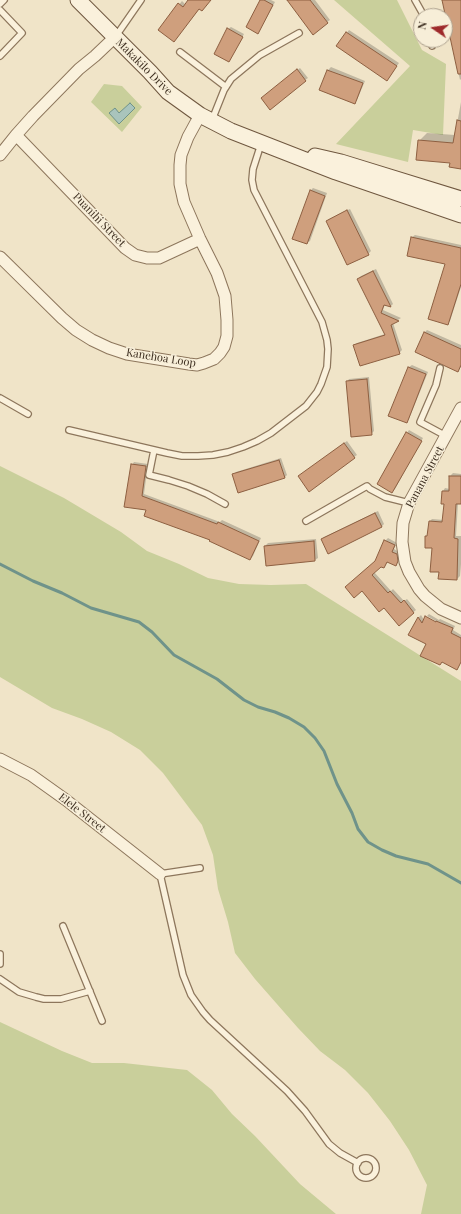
<!DOCTYPE html>
<style>
body{margin:0}
#map{position:relative;width:461px;height:1214px;overflow:hidden;background:#f0e4c8;font-family:"Playfair Display",serif}
canvas{display:block}
.north{position:absolute;left:413px;top:8px;width:40px;height:40px;box-sizing:border-box;background:#f7eed8;border:1px solid #ada18e;border-radius:50%;rotate:283deg;font-size:11px;font-weight:700;line-height:16px;text-align:center;color:#3d2e20}
.north::after{content:'';display:block;margin:auto;width:14px;height:18px;background:#9e2a2b;clip-path:polygon(50% 0,100% 100%,50% 72%,0 100%)}
</style>
<div id="map">
<canvas width="461" height="1214"></canvas>
<div class="north">N</div>
</div>
<script>
const g = document.querySelector('canvas').getContext('2d');
g.lineJoin = 'round';
function fillPath(path, color) { g.fillStyle = color; g.fill(path, 'evenodd'); }
const poly = rows => new Path2D(rows.map(r => 'M' + r).join(''));
function stroke(path, color, width, dash) { g.strokeStyle = color; g.lineWidth = width; g.lineCap = dash ? 'butt' : 'round'; g.setLineDash(dash || []); g.stroke(path); }
function label(font, color, halo, rows, align = 'center') {
  g.font = font + ' "Playfair Display",serif'; g.lineWidth = 3; g.setLineDash([]); g.textBaseline = 'middle'; g.strokeStyle = halo; g.fillStyle = color; for (const [text, x, y, turn = 0] of rows) {
    g.save(); g.translate(x, y); g.rotate((+turn || 0) * Math.PI / 180); g.textAlign = isNaN(turn) ? turn : align; if (halo) g.strokeText(text, 0, 0); g.fillText(text, 0, 0); g.restore();
  }
}
const green = poly([
 [334,0,397,0,422,50,446,64,443,135,413,130,408,162,336,144,410,66],
 [104,84,122,86,142,107,122,132,91,102],
 [0,466,64,498,121,532,147,551,179,564,208,578,239,584,271,585,306,584,461,681,461,1214,421,1214,427,1185,409,1150,390,1121,368,1093,345,1070,320,1051,298,1028,255,979,235,953,228,922,218,889,213,855,202,825,163,773,140,750,111,732,82,719,52,708,0,677],
 [0,1022,62,1051,92,1063,124,1063,187,1070,212,1090,232,1114,255,1136,300,1184,336,1214,0,1214]
]);
const water = poly([
 [130,103,135,108,119,124,109,113,115,108,119,113,130,103]
]);
const shadow = poly([
 [189,0,210,0,200,8,176,38,159,29,182,1,186,5],
 [261,0,271,0,275,2,260,30,258,33],
 [288,0,315,0,330,20,327,22],
 [443,0,461,0,461,79,460,80],
 [231,27,244,34,231,58,229,61,228,29],
 [349,30,399,63,389,77,337,46],
 [331,67,365,81,357,100,354,103,320,90,328,70],
 [300,68,308,78,305,80,265,95],
 [461,102,461,168,419,141,427,133,455,135],
 [313,188,327,193,310,241,307,243,310,191],
 [350,209,371,251,368,254,327,221,329,219],
 [415,235,461,245,461,287,450,321,447,324,446,264,408,255,412,237],
 [376,269,393,304,391,306,385,304,383,310,401,318,393,323,402,350,399,353,354,345,357,343,385,334,358,279,361,276],
 [427,330,461,345,461,367,458,370,424,333],
 [412,365,428,372,409,419,407,422,409,367],
 [369,377,374,431,371,434,347,382,349,379],
 [409,430,423,438,395,489,392,492,407,433],
 [347,441,357,455,354,457,302,474],
 [281,458,287,475,284,478,234,475,236,472],
 [134,462,148,464,144,494,220,522,222,520,261,538,253,556,250,559,212,539,147,509,126,506,132,465],
 [453,473,461,474,461,503,458,503,456,536,461,536,461,564,460,576,457,579,440,571,429,535,430,521,432,519,444,520,445,503,442,503,443,491,445,488,450,489,450,476],
 [378,511,384,524,381,527,322,539,324,537],
 [388,538,397,543,394,549,399,552,400,558,395,565,388,562,384,567,381,566,374,572,391,591,393,589,404,601,407,599,416,610,399,624,384,606,362,590,385,541],
 [316,539,318,558,315,560,267,565,265,546,268,543],
 [429,614,439,620,440,619,455,626,453,630,461,635,461,662,457,668,427,643,418,618,421,615,424,620,440,625,441,624,427,616]
]);
const stream = poly([
 [0,564,33,581,62,593,91,608,139,622,152,632,174,655,217,679,244,700,258,707,275,712,289,718,304,727,315,738,324,751,337,784,352,813,358,829,368,842,382,850,396,856,428,864,461,883]
]);
const building = poly([
 [188,0,211,0,202,11,199,9,174,42,158,30,178,3,183,7,188,0],
 [260,0,264,0,273,5,258,34,246,27,260,0],
 [287,0,310,0,328,23,313,35,287,0],
 [442,0,461,0,461,74,458,74,442,0],
 [227,28,243,37,229,62,214,54,227,28],
 [346,32,397,66,387,81,336,46,346,32],
 [297,69,306,81,270,110,261,98,297,69],
 [327,70,363,83,355,104,319,90,327,70],
 [457,120,461,121,461,169,449,167,450,163,416,160,418,140,453,143,457,120],
 [310,190,325,196,307,244,292,239,310,190],
 [347,210,369,255,347,265,326,221,347,210],
 [411,237,461,248,461,284,448,325,428,319,445,264,407,256,411,237],
 [373,271,391,307,384,305,381,313,399,321,391,325,400,354,360,366,353,345,385,335,357,279,373,271],
 [424,332,461,349,461,365,458,372,415,352,424,332],
 [408,367,426,374,407,423,388,416,408,367],
 [367,379,372,435,351,437,346,381,367,379],
 [406,432,422,441,392,493,377,484,406,432],
 [344,443,355,458,309,492,298,476,344,443],
 [279,460,285,478,238,493,232,474,279,460],
 [131,464,146,466,142,496,217,524,218,522,259,541,250,560,209,541,210,540,144,516,146,510,124,507,131,464],
 [449,476,461,476,461,504,456,504,454,538,458,539,457,580,438,579,439,572,430,572,432,548,425,548,425,536,427,536,429,521,442,522,444,504,441,504,442,491,449,491,449,476],
 [375,513,382,527,328,554,321,539,375,513],
 [384,540,395,545,392,552,397,554,398,561,396,566,387,562,384,568,381,567,372,575,388,593,390,591,401,603,404,600,414,613,399,626,384,608,379,612,362,591,354,598,345,587,375,561,384,540],
 [314,541,315,561,266,566,264,546,314,541],
 [425,616,436,622,436,621,453,628,451,633,461,638,461,662,457,670,442,662,440,665,420,656,426,644,408,635,418,617,422,623,425,616]
]);
const service = poly([
 [415,0,424,16],
 [0,4,4,0],
 [0,10,22,33,0,56],
 [116,36,141,0],
 [430,40,432,46],
 [180,52,226,87],
 [212,120,224,90,231,79,260,55,299,33],
 [440,368,436,385,420,422,446,436],
 [0,398,28,414],
 [69,430,167,453,182,456,198,456,213,455,228,452,243,447,257,441,271,433,306,406,317,392,321,384,327,367,328,349,327,340,322,322,254,190,252,180,253,169,261,144],
 [154,450,149,475,169,480,188,486,207,494,225,504],
 [306,521,367,486,370,489,385,497,409,503],
 [200,868,160,874,183,975,191,995,203,1012,210,1020,287,1091,305,1111,329,1144,340,1153,358,1163],
 [63,926,102,1021],
 [0,954,0,964],
 [0,979,19,992,36,997,44,999,61,999,90,991],
 '356 1168a10 10 0 1 1 20 0a10 10 0 1 1-20 0Z'
]);
const minor = poly([
 [16,135,125,248,135,255,147,258,159,258,200,239],
 [0,155,16,135,33,116,79,69,95,56,115,37],
 [0,257,62,318,76,330,92,340,109,348,127,354,189,364,197,365,204,363,214,359,220,353,224,347,227,336,227,320,225,296,217,273,200,239,184,202,180,184,180,165,181,155,188,137,200,115],
 [461,408,409,503,403,523,402,542,405,562,409,572,419,589,425,596,441,609,461,618],
 [0,759,31,775,66,800,160,874]
]);
const secondary = poly([
 [78,0,150,72,168,92,200,115,231,131,336,172,461,215],
 [315,156,341,162,461,199]
]);
const streetNames = [
 ["Makakilo Drive",144,67,45],
 ["Puanihi Street",99,220,46],
 ["Kanehoa Loop",161,358,9],
 ["Panana Street",425,477,-62],
 ["Elele Street",82,813,38]
];
fillPath(green, '#c9cf9b');
fillPath(water, '#a9c4bc');
stroke(water, '#6f938a', 1);
fillPath(shadow, '#0003');
stroke(stream, '#6f938a', 3);
fillPath(building, '#cf9f7d');
stroke(building, '#8d5f41', 1);
stroke(service, '#8d765c', 8);
stroke(minor, '#8d765c', 13);
stroke(secondary, '#6f573f', 17);
stroke(service, '#faf1dc', 5.5);
stroke(minor, '#faf1dc', 11);
stroke(secondary, '#faf1dc', 15);
label('11px', '#3d2e20', '#f7eed8', streetNames);
</script>
